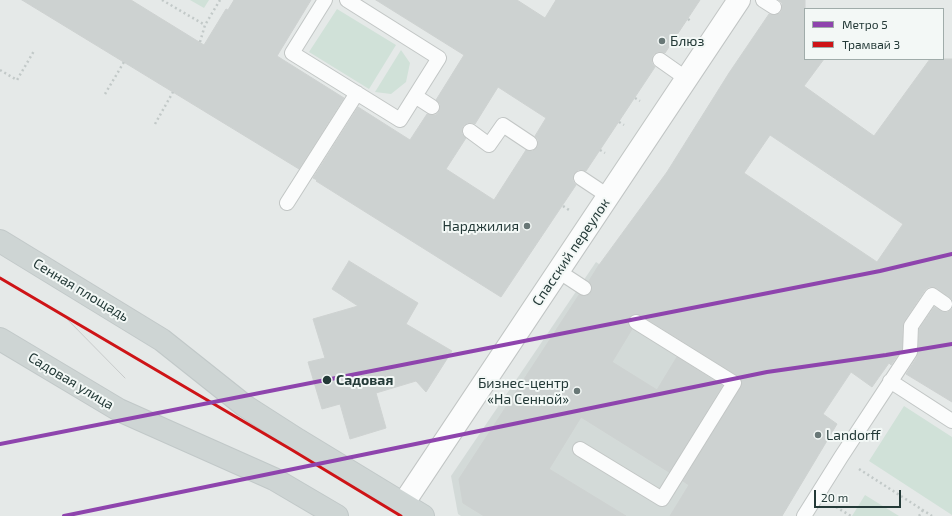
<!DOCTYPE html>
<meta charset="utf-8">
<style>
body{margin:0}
#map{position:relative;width:952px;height:516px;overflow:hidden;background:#e5e9e8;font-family:"Exo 2",sans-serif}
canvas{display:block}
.legend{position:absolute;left:804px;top:8px;width:140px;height:52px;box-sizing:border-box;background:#f3f8f6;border:1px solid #a0acaa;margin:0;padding:5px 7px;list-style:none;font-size:12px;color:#243a38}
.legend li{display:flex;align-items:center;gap:8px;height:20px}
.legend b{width:20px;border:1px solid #a0acaa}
.scale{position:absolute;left:814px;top:490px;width:87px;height:18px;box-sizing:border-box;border:2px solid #243a38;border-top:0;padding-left:5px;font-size:12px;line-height:14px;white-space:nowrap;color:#243a38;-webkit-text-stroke:3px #f3f8f6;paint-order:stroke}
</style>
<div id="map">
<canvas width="952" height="516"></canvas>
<ul class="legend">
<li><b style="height:5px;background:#8e44ad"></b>Метро 5</li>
<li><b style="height:5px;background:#ce1417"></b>Трамвай 3</li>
</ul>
<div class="scale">20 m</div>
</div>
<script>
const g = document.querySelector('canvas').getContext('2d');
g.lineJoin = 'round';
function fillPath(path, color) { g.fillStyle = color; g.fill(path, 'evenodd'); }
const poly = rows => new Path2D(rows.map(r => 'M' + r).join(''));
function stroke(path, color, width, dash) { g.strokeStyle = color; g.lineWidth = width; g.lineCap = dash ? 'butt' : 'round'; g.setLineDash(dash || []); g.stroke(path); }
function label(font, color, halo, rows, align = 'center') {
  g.font = font + ' "Exo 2",sans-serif'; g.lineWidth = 4; g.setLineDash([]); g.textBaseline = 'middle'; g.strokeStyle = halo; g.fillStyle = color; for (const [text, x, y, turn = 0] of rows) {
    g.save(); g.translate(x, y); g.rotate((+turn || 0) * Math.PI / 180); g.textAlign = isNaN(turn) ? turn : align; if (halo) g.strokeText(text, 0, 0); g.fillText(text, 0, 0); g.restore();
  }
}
const built = poly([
 [596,262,801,400,731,516,461,516,458,514,451,476]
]);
const green = poly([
 [190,0,209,0,204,8],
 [337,9,396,45,369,89,309,52],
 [401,50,410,63,406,82,391,94,375,92],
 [904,406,952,437,952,515,869,461],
 [865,495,899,516,852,516]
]);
const building = poly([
 [22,0,131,0,204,45,226,9,228,10,234,0,311,0,277,56,344,98,299,169,22,0],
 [376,0,517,0,545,18,556,0,700,0,665,53,661,52,657,52,653,55,652,60,652,63,655,67,586,171,582,170,578,170,574,174,573,178,573,181,576,185,501,297,316,181,317,180,313,178,358,107,410,140,427,114,431,115,436,115,439,111,440,108,440,104,436,100,464,55,376,0],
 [498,87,546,118,535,136,538,140,538,143,537,147,533,151,530,151,526,150,494,200,446,169,466,138,462,134,462,130,463,126,467,123,471,123,475,124,498,87],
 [779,0,805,0,805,59,824,59,804,86,874,136,930,59,952,59,952,299,936,288,933,287,929,287,925,290,904,322,903,326,902,349,891,365,889,363,872,387,851,372,823,414,837,424,782,516,670,516,689,485,683,481,741,387,742,383,741,379,738,376,641,315,636,314,632,315,629,318,628,322,628,326,632,329,612,362,657,390,677,357,722,386,669,472,581,417,549,469,626,516,484,516,463,503,459,479,579,295,584,296,587,296,591,293,592,288,591,284,589,281,599,265,667,172,729,73,769,14,774,15,778,14,781,12,782,7,782,3,779,0],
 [770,135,903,224,877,262,744,173,770,135],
 [349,261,418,303,406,324,452,351,426,392,416,381,376,393,386,428,350,439,340,404,322,409,308,362,325,358,313,319,358,306,332,289,349,261],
 [934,307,944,312,948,312,952,309,952,402,906,374,917,357,918,353,919,329,934,307]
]);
const path = poly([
 [162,0,205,25],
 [688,19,692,22],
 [200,42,205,25,220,0],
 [0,70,17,80,34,51],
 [105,94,124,62],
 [635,98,640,101],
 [619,122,624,125],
 [155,124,173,92],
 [600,150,605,153],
 [563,206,569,210],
 [859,469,932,516],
 [836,507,851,516],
 [919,516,923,510]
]);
const service = poly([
 [325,0,292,53,400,120,439,58,347,0],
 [763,0,774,7],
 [660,60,687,79],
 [415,96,432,107],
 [470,131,489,145,503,125,530,143],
 [581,178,608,196],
 [287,203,357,93],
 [558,271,584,288],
 [890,381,952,421],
 [580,449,662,499,734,383,636,322],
 [804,516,841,457,910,352,911,326,932,295,945,304]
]);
const minor = poly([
 [403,504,739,0]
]);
const primary = poly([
 [0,241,162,340,245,406,298,440,423,516],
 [0,339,119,410,274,479,337,516]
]);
const tram = poly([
 [65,317,125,378]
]);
const tram1 = poly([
 [0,278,292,450,401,516]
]);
const metro1 = poly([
 [0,444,880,271,952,254],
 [64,516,767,372,886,355,952,344]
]);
const markers = [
 [662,41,4,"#687776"],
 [527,226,4,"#687776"],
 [327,380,5,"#243a38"],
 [577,391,4,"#687776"],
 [818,435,4,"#687776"]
];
const poiNames = [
 ["Блюз",670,41],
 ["Нарджилия",519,226,"right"],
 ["Бизнес-центр",569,383,"right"],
 ["«На Сенной»",569,399,"right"],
 ["Landorff",826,435]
];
const streetNames = [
 ["Спасский переулок",571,252,-56],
 ["Сенная площадь",81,290,31],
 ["Садовая улица",71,381,31]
];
const stopNames = [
 ["Садовая",336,380]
];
fillPath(built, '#d3dad8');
fillPath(green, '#d0e1d8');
fillPath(building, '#cdd2d1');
stroke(building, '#ced2d1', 1);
stroke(service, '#c2c6c5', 16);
stroke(minor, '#c2c6c5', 24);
stroke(primary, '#c1c8c8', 24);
stroke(path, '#c2c9c8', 2.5, [2, 3]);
stroke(service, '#fbfcfc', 14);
stroke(minor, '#fbfcfc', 22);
stroke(primary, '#ced5d4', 22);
stroke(tram, '#c7caca', 1);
stroke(tram1, '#ce1417', 3);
stroke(metro1, '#8e44ad', 4);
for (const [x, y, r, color] of markers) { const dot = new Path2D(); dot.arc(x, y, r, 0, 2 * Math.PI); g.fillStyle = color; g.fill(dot); stroke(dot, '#f3f8f6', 1.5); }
label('14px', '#243a38', '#f3f8f6', poiNames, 'left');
label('14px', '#243a38', '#f3f8f6', streetNames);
label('bold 14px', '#243a38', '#f3f8f6', stopNames, 'left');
</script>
